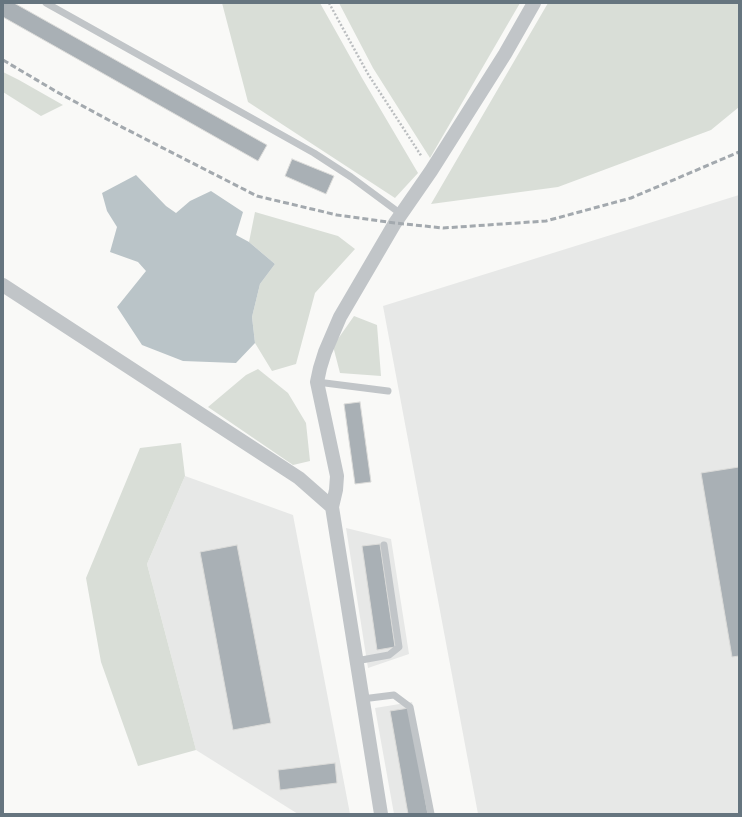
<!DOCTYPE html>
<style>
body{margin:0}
#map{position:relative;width:742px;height:817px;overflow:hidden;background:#f9f9f7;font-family:Barlow,sans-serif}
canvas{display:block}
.frame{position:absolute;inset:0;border:4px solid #66757f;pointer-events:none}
</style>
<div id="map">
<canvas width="742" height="817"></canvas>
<div class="frame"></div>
</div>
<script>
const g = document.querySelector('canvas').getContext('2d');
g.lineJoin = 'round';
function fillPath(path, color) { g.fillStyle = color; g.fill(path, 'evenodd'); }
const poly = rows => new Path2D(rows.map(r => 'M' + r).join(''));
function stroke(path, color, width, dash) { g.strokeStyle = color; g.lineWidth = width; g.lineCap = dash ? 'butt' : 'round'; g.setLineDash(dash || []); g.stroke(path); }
const built = poly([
 [739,195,739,814,478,814,383,306],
 [185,476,293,515,350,814,298,814,196,750,147,564],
 [346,528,391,539,409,654,368,668],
 [412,702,433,814,394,814,375,708]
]);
const green = poly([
 [222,3,320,3,362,78,418,173,395,198,248,102],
 [339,3,520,3,430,158,373,68],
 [548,3,739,3,739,107,711,130,558,187,431,204],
 [3,72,19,80,63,105,41,116,3,92],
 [255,212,338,236,355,249,315,293,296,364,272,371,255,343,252,317,260,284,275,264,249,242],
 [354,316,377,325,381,376,340,373,333,346],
 [258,369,288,393,306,423,310,461,293,465,208,407,246,375],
 [181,443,185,476,147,564,196,750,138,766,101,662,86,578,140,448]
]);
const water = poly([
 [136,175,166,206,176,213,190,201,211,191,243,212,236,235,249,242,275,264,260,284,252,317,255,343,236,363,183,361,142,345,117,307,146,271,138,262,110,252,117,227,107,211,102,193]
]);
const building = poly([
 [3,3,14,3,267,145,258,161,3,17,3,3],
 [292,159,334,176,326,194,285,176,292,159],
 [360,402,371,482,355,484,344,404,360,402],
 [739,467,739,656,732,657,701,473,739,467],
 [380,544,395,647,377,650,362,546,380,544],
 [237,545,271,723,233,730,200,552,237,545],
 [409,708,428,814,408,814,390,711,409,708],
 [335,763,337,783,280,790,278,770,335,763]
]);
const path = poly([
 [329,3,368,74,422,157]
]);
const service = poly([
 [46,3,314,153,351,177,401,214],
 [317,382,388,391],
 [356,661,389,655,399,647,384,545],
 [362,699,394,695,410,707,431,814]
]);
const minor = poly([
 [3,285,299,478,332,507,381,814],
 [332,507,336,490,337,476,317,382,320,368,325,352,340,317,395,223,431,171,505,54,534,3]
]);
const rail = poly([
 [3,60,57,92,116,124,257,196,337,215,395,223,443,228,546,221,631,198,739,152]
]);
fillPath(built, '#e7e8e7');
fillPath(green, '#d9ded7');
fillPath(water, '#bac4c8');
fillPath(building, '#a9b0b5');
stroke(building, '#dbdbd9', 1);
stroke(path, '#bbbec0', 2.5, [2, 2]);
stroke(service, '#c1c5c8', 7);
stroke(minor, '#c1c5c8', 14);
stroke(rail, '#a3a9ae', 3, [6, 3]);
</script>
